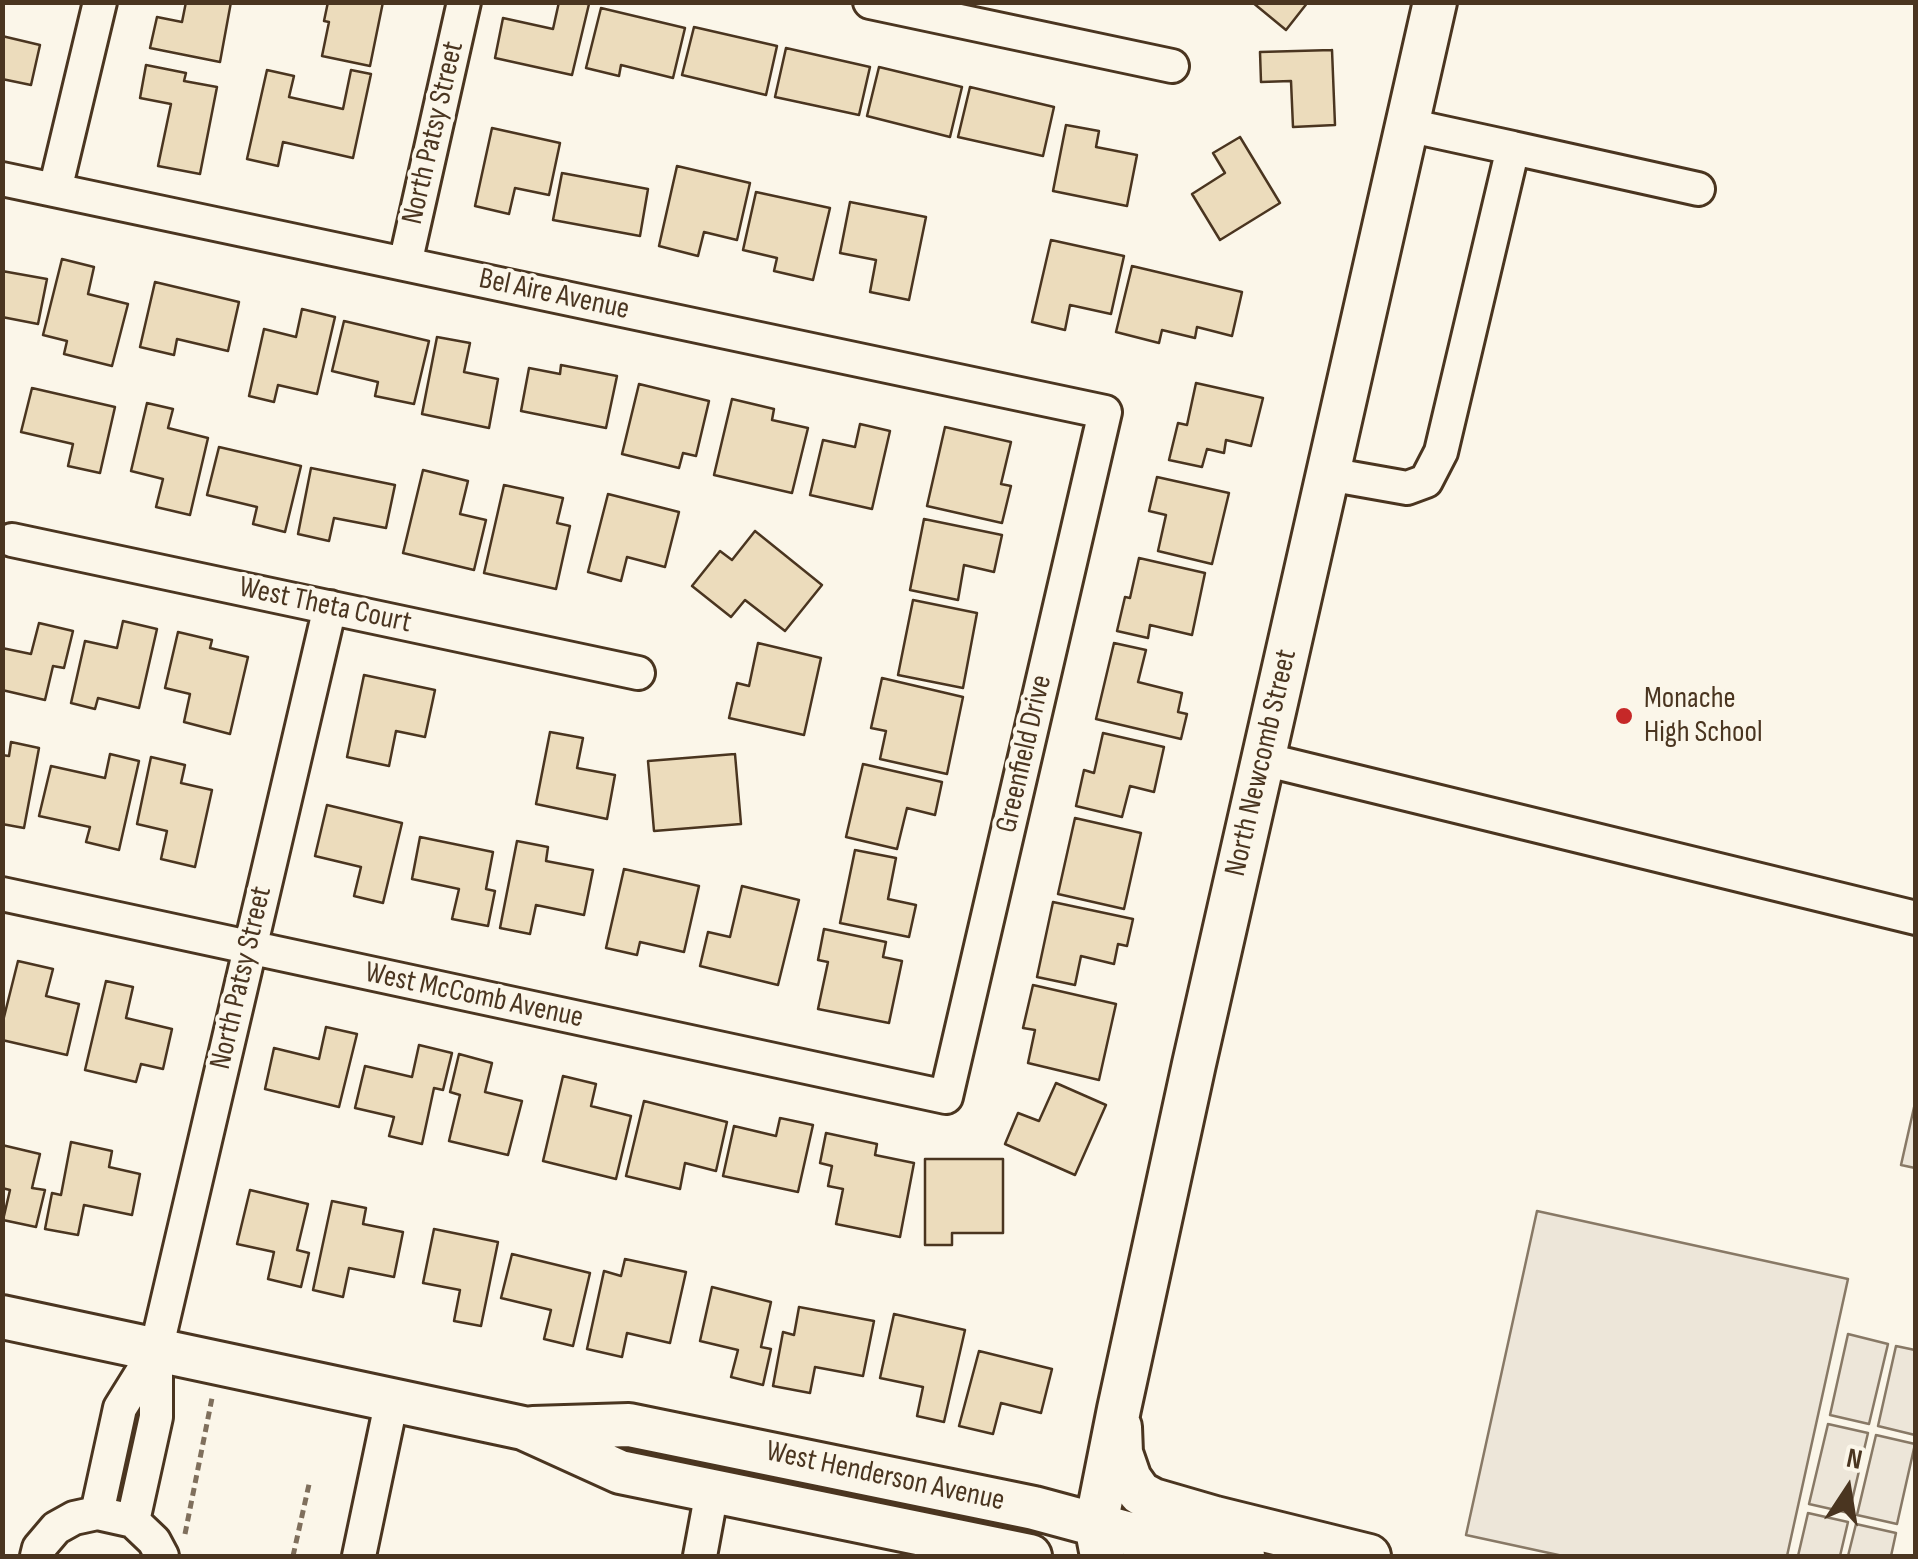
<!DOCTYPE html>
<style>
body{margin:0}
#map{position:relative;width:1918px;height:1559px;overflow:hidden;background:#fbf6e9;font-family:"Sofia Sans Condensed",sans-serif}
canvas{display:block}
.frame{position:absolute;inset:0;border:5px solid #4a3520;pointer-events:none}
.north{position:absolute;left:1798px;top:1439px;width:100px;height:100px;-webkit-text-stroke:8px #fbf6e9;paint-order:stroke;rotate:12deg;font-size:28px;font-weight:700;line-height:40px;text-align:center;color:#4a3520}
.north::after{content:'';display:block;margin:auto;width:35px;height:45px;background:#4a3520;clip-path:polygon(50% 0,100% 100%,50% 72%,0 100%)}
</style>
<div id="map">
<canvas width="1918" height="1559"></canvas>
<div class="frame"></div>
<div class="north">N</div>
</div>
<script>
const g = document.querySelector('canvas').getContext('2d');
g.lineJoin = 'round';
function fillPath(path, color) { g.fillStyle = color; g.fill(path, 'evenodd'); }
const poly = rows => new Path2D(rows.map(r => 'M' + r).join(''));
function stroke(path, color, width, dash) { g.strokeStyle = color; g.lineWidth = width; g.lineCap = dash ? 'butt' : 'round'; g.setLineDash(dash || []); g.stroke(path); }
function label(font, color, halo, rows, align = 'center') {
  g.font = font + ' "Sofia Sans Condensed",sans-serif'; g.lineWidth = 8; g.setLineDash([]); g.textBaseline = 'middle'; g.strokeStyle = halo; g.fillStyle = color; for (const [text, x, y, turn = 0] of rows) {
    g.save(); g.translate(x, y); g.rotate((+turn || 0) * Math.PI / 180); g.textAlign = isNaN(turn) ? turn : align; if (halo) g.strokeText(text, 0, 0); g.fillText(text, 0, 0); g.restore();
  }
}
const green = poly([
 [1915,1103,1916,1168,1915,1168,1901,1165,1915,1103],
 [1537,1211,1848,1279,1787,1556,1563,1556,1466,1535,1537,1211],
 [1848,1334,1888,1344,1869,1424,1830,1415,1848,1334],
 [1896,1346,1915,1350,1915,1435,1878,1426,1896,1346],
 [1828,1424,1868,1433,1849,1513,1809,1504,1828,1424],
 [1876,1435,1915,1444,1897,1524,1857,1515,1876,1435],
 [1808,1513,1848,1522,1840,1556,1798,1556,1808,1513],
 [1856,1524,1896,1533,1891,1556,1848,1556,1856,1524]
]);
const building = poly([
 [186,2,231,2,220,62,150,48,157,17,182,22,186,2],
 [328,2,383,2,370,66,322,56,329,22,324,21,328,2],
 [559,2,589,4,572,75,495,58,503,18,553,29,559,2],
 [1252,2,1308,2,1286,30,1252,2],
 [601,8,685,28,673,78,621,65,619,76,586,68,601,8],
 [694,27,777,46,766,95,682,75,694,27],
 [2,36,40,45,31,85,2,79,2,36],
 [786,48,870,67,859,115,775,97,786,48],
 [1332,50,1335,125,1293,127,1291,81,1261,82,1260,52,1332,50],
 [146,65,186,73,184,81,217,87,200,174,158,166,171,104,140,98,146,65],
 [879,67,962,87,950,137,867,116,879,67],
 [267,70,294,76,289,97,343,109,351,70,371,74,353,158,283,142,278,166,247,159,267,70],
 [970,87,1054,107,1043,156,958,137,970,87],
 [1066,125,1099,131,1096,147,1137,155,1127,206,1053,191,1066,125],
 [492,128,560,143,549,195,515,188,509,214,475,206,492,128],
 [1240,137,1280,203,1220,240,1192,194,1225,173,1213,153,1240,137],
 [677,166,750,183,737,240,704,232,698,256,659,246,677,166],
 [562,173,648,189,640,236,553,220,562,173],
 [756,192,830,208,813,280,774,271,777,258,743,250,756,192],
 [850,202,926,217,909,300,870,292,876,260,840,253,850,202],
 [1051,240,1124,256,1111,314,1070,305,1065,330,1032,322,1051,240],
 [62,259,94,267,88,294,128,304,112,366,64,354,67,341,43,335,62,259],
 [1132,266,1242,292,1232,336,1197,327,1195,338,1162,330,1159,343,1116,332,1132,266],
 [2,271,47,279,38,324,2,317,2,271],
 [155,282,239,302,228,351,177,339,174,355,140,347,155,282],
 [302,309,335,317,317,394,278,385,274,402,249,396,264,329,296,337,302,309],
 [344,321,429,341,414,404,375,396,378,382,332,371,344,321],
 [437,337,470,343,464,372,498,379,489,428,422,414,437,337],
 [561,365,617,376,606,428,521,411,529,368,560,374,561,365],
 [1196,383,1263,398,1251,446,1226,440,1224,453,1207,449,1202,467,1169,460,1178,423,1187,425,1196,383],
 [639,384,709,401,696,456,683,453,679,468,622,454,639,384],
 [32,388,115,407,100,473,68,466,73,444,21,432,32,388],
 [732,399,774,409,772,420,808,428,792,493,714,475,732,399],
 [147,403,173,409,168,428,208,438,190,515,156,507,163,479,131,471,147,403],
 [860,424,890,431,872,509,810,495,823,440,855,447,860,424],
 [945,427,1011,442,1001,484,1011,486,1002,523,927,506,945,427],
 [219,447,301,466,285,532,253,524,257,507,207,495,219,447],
 [311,468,395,485,386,528,334,518,329,541,298,534,311,468],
 [423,470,468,481,460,514,486,520,474,570,403,553,423,470],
 [1157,477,1229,493,1212,564,1158,551,1166,515,1149,511,1157,477],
 [504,485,563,498,557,523,570,526,556,589,484,573,504,485],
 [608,494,679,512,665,567,627,557,621,581,588,572,608,494],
 [924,519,1002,535,994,572,964,565,958,600,910,590,924,519],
 [755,531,822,585,785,631,745,600,731,617,692,586,720,551,732,560,755,531],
 [1139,558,1205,573,1192,635,1150,625,1148,638,1117,631,1125,597,1130,598,1139,558],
 [913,600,977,613,963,688,898,675,913,600],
 [123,621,157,629,139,708,98,698,95,709,71,703,85,641,117,648,123,621],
 [39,623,73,631,64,668,53,666,45,700,2,690,2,648,31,654,39,623],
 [178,632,212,640,210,648,248,657,230,734,184,722,190,694,165,688,178,632],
 [758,643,821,658,804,735,729,718,737,683,749,686,758,643],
 [1114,643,1146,650,1138,682,1182,693,1178,712,1187,714,1181,739,1096,719,1114,643],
 [364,675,435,690,425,737,396,731,389,766,347,757,364,675],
 [882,678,963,697,947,774,880,759,886,731,871,728,882,678],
 [550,732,583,738,577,768,615,775,607,819,536,804,550,732],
 [1103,733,1164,747,1154,792,1130,786,1122,817,1076,806,1084,770,1094,773,1103,733],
 [11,742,39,748,24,828,2,824,2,755,9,756,11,742],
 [110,754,139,761,119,850,86,842,90,827,39,816,51,766,105,778,110,754],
 [735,754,741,824,654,831,648,761,735,754],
 [151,757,185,765,181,783,212,790,195,867,161,859,167,831,137,824,151,757],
 [863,764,942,782,935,815,907,808,897,849,846,837,863,764],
 [327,805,402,823,383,903,354,896,361,867,315,856,327,805],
 [1075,818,1141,833,1124,909,1058,894,1075,818],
 [420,837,493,852,486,889,495,891,488,926,452,919,459,889,412,879,420,837],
 [517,841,548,847,546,861,593,870,584,915,536,905,530,934,500,928,517,841],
 [855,850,896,858,888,899,916,905,909,937,840,923,855,850],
 [624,869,699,886,684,952,640,942,637,955,606,948,624,869],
 [742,886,799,900,778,985,700,966,708,932,730,937,742,886],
 [1053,902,1133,919,1127,946,1118,944,1114,964,1081,956,1075,985,1037,977,1053,902],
 [824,929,886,942,883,957,902,961,889,1023,818,1009,828,962,818,960,824,929],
 [18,961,53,969,46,996,79,1004,67,1055,2,1040,2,1025,18,961],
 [106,981,133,987,126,1018,172,1029,163,1069,141,1064,136,1082,85,1070,106,981],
 [1033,985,1116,1004,1099,1080,1028,1063,1035,1030,1023,1028,1033,985],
 [326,1027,357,1034,339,1107,265,1089,274,1048,319,1059,326,1027],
 [419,1045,452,1053,443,1090,434,1088,422,1144,389,1136,394,1117,355,1108,365,1066,412,1077,419,1045],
 [459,1054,492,1063,485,1092,522,1101,508,1155,449,1141,460,1095,450,1092,459,1054],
 [563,1076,596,1084,591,1106,631,1116,616,1179,543,1161,563,1076],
 [1056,1083,1106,1105,1075,1175,1005,1144,1018,1113,1039,1121,1056,1083],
 [644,1101,727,1122,716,1171,685,1163,680,1189,626,1176,644,1101],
 [780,1118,813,1125,798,1192,723,1176,734,1126,776,1136,780,1118],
 [826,1133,877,1144,875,1155,914,1163,900,1237,836,1224,843,1189,828,1186,832,1166,820,1163,826,1133],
 [71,1142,112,1151,109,1167,140,1174,132,1215,84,1205,78,1235,45,1229,52,1193,61,1195,71,1142],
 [2,1145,40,1154,32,1188,45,1190,36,1227,3,1220,10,1190,2,1188,2,1145],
 [925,1159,1003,1159,1003,1233,952,1233,952,1245,925,1245,925,1159],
 [250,1190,308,1204,297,1250,309,1253,301,1287,268,1279,274,1252,237,1244,250,1190],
 [332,1201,366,1208,363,1224,403,1232,394,1277,349,1268,343,1297,313,1290,332,1201],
 [434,1229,498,1242,481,1326,454,1321,460,1290,423,1283,434,1229],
 [512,1254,590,1273,573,1346,544,1339,551,1310,501,1298,512,1254],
 [625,1259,686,1272,670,1343,627,1333,622,1357,587,1349,604,1271,621,1276,625,1259],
 [712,1287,771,1302,761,1347,771,1349,763,1385,731,1377,738,1350,700,1341,712,1287],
 [799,1307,874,1321,863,1376,815,1367,810,1393,773,1386,783,1332,794,1335,799,1307],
 [894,1314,965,1330,944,1422,917,1416,923,1387,880,1378,894,1314],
 [979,1351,1052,1369,1041,1413,1001,1403,993,1434,959,1426,979,1351]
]);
const path = poly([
 [185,1534,212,1398],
 [293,1556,310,1480]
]);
const minor = poly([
 [870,2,1172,66],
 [1513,148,1698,189],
 [2,179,1105,412,946,1097,2,894],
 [55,190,100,2],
 [405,264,464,2],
 [1328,474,1407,488,1426,481,1441,452,1513,148,1407,125],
 [12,540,638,673],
 [1263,759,1916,918],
 [97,1513,120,1408,156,1350],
 [133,1521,156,1417,156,1350,330,607],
 [37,1556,39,1548,56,1528,74,1518,97,1513,133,1521,154,1541,162,1556],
 [359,1556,392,1399],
 [700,1556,712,1491]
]);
const major = poly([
 [2,1317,523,1428,620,1472,1030,1556],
 [1120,1427,1121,1453,1130,1479,1140,1493,1153,1500,1215,1518,1369,1556],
 [533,1428,629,1425,1034,1508,1145,1538,1243,1556],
 [1102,1556,1096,1525,1119,1409,1194,1064,1435,2]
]);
const markers = [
 [1624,716,10,"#c62828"]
];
const streetNames = [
 ["North Patsy Street",434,133,-77],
 ["Bel Aire Avenue",554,295,12],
 ["West Theta Court",325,606,12],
 ["Greenfield Drive",1025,754,-77],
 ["North Newcomb Street",1262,763,-77],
 ["North Patsy Street",242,978,-77],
 ["West McComb Avenue",474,996,12],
 ["West Henderson Avenue",885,1477,12]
];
const poiNames = [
 ["Monache",1644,699],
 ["High School",1644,733]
];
fillPath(green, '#ede6d9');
stroke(green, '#887966', 2.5);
fillPath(building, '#ecdcbc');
stroke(building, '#4a3520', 2.5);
stroke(minor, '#4a3520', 38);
stroke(major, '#4a3520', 48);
stroke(path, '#7f6f5c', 5, [8, 5]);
stroke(minor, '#fbf6e9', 32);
stroke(major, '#fbf6e9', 42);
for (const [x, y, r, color] of markers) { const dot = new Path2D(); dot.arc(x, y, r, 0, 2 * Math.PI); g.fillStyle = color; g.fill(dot); stroke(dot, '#fbf6e9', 4); }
label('30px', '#4a3520', '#fbf6e9', streetNames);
label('30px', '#4a3520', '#fbf6e9', poiNames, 'left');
</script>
